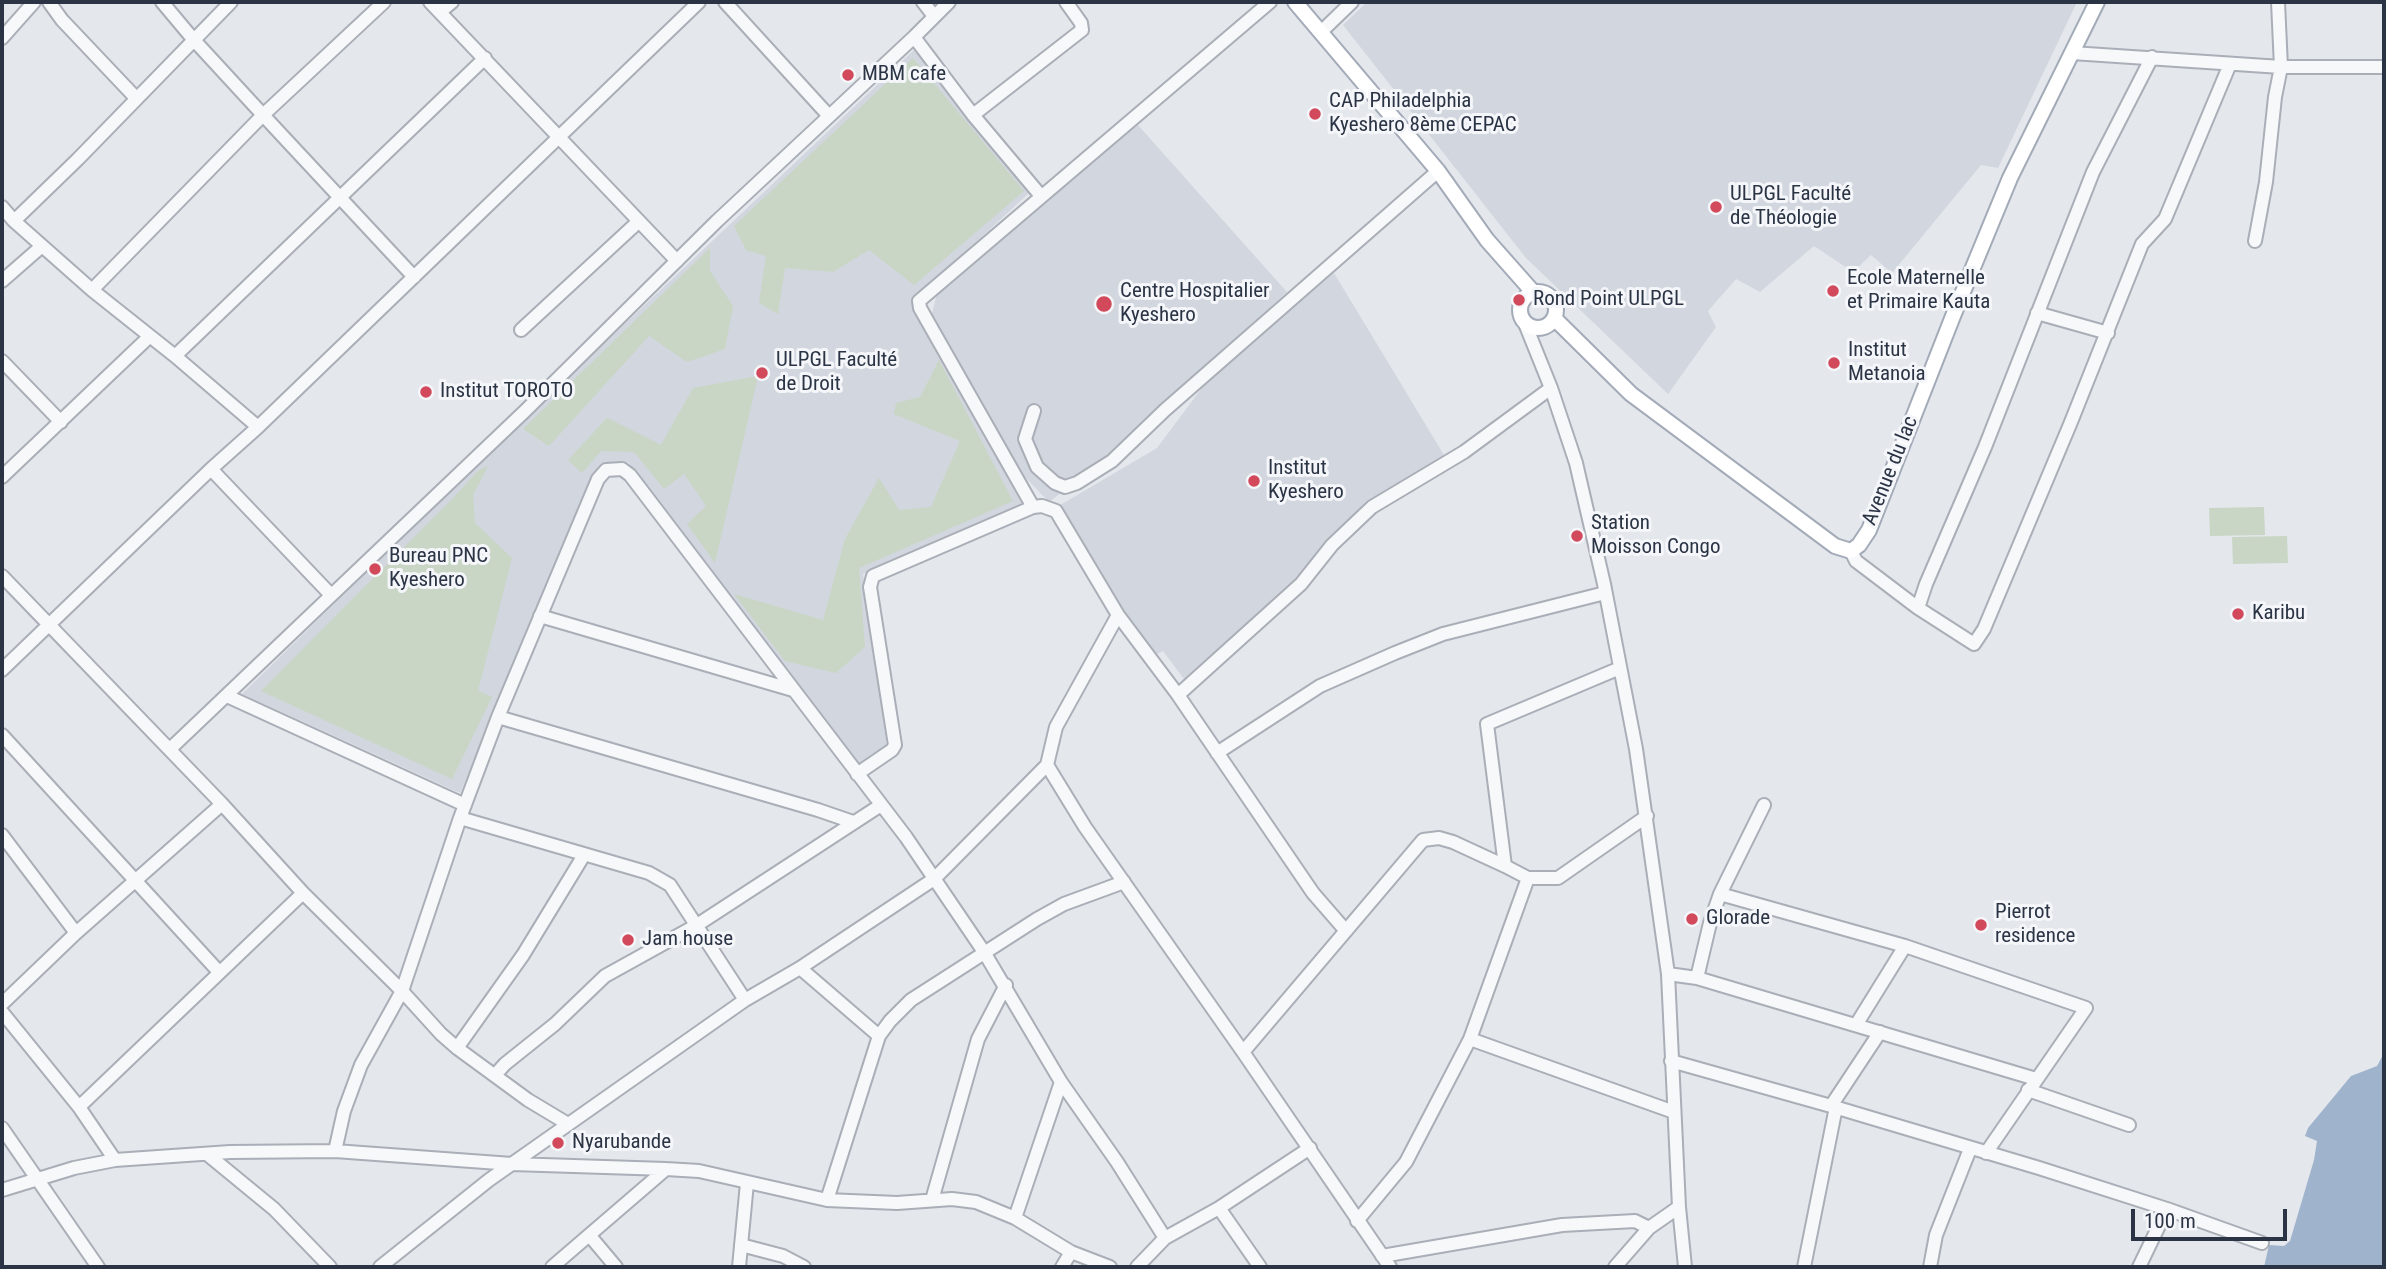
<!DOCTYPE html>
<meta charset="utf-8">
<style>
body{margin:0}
#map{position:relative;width:2386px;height:1269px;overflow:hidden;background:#e4e7ec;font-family:"Roboto Condensed",sans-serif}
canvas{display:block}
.frame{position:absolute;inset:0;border:4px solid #2b3445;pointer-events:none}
.scale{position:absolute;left:2131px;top:1209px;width:156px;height:32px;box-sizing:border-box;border:4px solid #2b3445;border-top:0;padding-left:9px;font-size:21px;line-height:24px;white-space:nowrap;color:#2b3445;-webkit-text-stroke:5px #f4f6f9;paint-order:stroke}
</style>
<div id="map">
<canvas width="2386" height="1269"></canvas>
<div class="frame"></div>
<div class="scale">100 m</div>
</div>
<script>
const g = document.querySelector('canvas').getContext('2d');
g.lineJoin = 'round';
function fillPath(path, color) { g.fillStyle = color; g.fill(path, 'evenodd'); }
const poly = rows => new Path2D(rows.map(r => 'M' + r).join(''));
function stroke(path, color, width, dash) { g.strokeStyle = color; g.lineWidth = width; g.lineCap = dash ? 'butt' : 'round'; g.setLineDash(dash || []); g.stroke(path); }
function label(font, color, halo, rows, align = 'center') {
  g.font = font + ' "Roboto Condensed",sans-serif'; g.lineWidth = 6; g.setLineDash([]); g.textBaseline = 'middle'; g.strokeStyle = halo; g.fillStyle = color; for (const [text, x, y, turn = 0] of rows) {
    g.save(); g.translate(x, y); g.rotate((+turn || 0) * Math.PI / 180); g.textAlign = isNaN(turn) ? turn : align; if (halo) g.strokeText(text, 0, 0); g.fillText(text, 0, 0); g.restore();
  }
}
const built = poly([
 [1367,2,2077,2,1998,168,1981,165,1892,273,1871,255,1853,272,1814,246,1760,292,1736,279,1708,311,1716,327,1668,394,1526,258,1343,25],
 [914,50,1029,193,918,296,916,304,1022,504,863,574,887,746,856,766,628,462,601,464,584,499,460,793,242,694,500,442],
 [1137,124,1287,292,1109,456,1049,502,1021,473,975,398,931,317,938,290],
 [1334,273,1447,460,1365,502,1296,581,1184,679,1163,651,1154,656,1057,507,1157,448,1207,381]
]);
const green = poly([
 [913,58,1024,191,914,285,869,250,833,272,785,268,778,314,759,303,766,256,746,250,734,226],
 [710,248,710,271,733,306,725,349,687,362,649,336,549,446,523,429],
 [939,360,1013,501,859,568,865,647,836,673,785,661,734,594,823,620,845,539,879,478,899,510,931,507,960,441,894,414,896,403,920,397],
 [758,376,715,563,687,524,706,506,684,474,664,489,634,452,601,451,582,473,568,460,607,418,661,445,693,388],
 [488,466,473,495,475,523,512,558,478,691,492,697,452,779,261,691,454,497,478,471],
 [2264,507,2265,535,2210,536,2209,508],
 [2287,536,2288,563,2233,564,2232,537]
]);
const water = poly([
 [2384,1053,2384,1267,2264,1267,2269,1245,2284,1246,2290,1241,2314,1160,2317,1141,2305,1136,2308,1128,2351,1076,2377,1066]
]);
const minor = poly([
 [49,2,62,20,136,98],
 [162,2,193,39,263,115,414,277],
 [430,2,677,261],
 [725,2,829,116],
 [923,2,934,16],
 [1270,2,919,301,920,308,1033,507,1042,506,1056,511,1118,615,1178,695,1313,893,1346,931],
 [440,12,452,2],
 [1322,31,1352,2],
 [914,37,973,115,1041,196],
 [2,38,34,2],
 [2072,53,2281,67,2384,67],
 [973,115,1082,30,1081,23,1066,2],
 [2,207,14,221,92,290,175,356,258,427],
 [14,221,78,159,231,2],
 [2255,241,2266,182,2275,97,2281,67,2278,2],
 [2,281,42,246],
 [92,290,263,115,384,2],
 [2037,313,2108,333],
 [1524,321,1551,388,1576,463,1604,584,1636,749,1668,974,1679,1207,1685,1267],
 [521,330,638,222],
 [175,356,485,58],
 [2,361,61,422],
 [1034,411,1025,439,1037,467,1055,483,1065,487,1077,483,1112,461,1165,410,1438,171],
 [211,469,331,595],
 [2,477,150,336],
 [1851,551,1856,561,1918,608,1974,644,1984,629,2071,422,2142,244,2165,219,2230,64],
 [2,576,222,804,303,893,402,991,441,1034,457,1048,528,1100,568,1124],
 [1918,608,1926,584,1985,447,2093,172,2152,57],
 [540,616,793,690],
 [1620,668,1487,724,1505,866,1528,878,1558,878,1647,816],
 [2,670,211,469,258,427,699,2],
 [1178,695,1301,584,1332,545,1372,507,1464,452,1551,388],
 [227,696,465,805],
 [498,717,818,810,853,822],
 [2,735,219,972],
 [170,749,525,411,717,221,914,37,949,2],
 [1217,753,1320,686,1395,653,1443,634,1605,593],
 [1047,765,1085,827,1243,1052,1390,1267],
 [857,774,892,750,895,745,870,587,873,576,1033,507],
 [460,818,649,873,670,885,745,1000],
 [2,835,76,933],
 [1720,894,1905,946,2086,1008,1986,1153],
 [800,968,879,1036],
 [1668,974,1697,978,2036,1079],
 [1697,978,1710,923,1720,894,1764,805],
 [2,1004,76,933,222,804],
 [2,1012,79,1107,115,1160],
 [1856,1025,1905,946],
 [1470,1039,1674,1112],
 [457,1048,523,955,584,855],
 [1243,1052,1423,840,1439,838,1453,842,1505,866],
 [1671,1061,1831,1106,2039,1168,2167,1209,2262,1243],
 [495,1075,505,1064,555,1024,605,976,697,925,881,805],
 [2028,1090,2129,1125],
 [1831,1106,1880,1032],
 [79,1107,303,893],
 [2,1128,98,1267],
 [335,1151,344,1111,361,1065,402,991,460,818,498,717,598,479,606,470,622,469,630,475,906,837,984,952,1061,1082,1117,1162,1165,1238],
 [207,1154,274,1209,330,1267],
 [2,1190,74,1168,115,1160,230,1152,335,1151,512,1164,666,1169,699,1171,827,1200,897,1203,952,1199,976,1202,1015,1218,1071,1252,1110,1267],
 [827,1200,879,1036,890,1021,911,1000,1037,919,1064,904,1124,882],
 [932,1200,978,1039,1006,985],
 [1219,1208,1260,1267],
 [1015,1218,1061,1082],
 [1357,1221,1406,1162,1470,1039,1528,878],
 [590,1236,616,1267],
 [741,1245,783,1256,804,1267],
 [1382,1256,1562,1225,1635,1221,1649,1228],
 [380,1267,489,1180,745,1000,800,968,934,879,1047,765,1056,727,1118,615],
 [552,1267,666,1169],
 [739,1267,747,1183],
 [1062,1267,1071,1252],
 [1137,1267,1165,1238,1219,1208,1310,1148],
 [1615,1267,1649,1228,1679,1207],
 [1804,1267,1836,1107],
 [1930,1267,1936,1235,1970,1149],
 [2139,1267,2167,1209]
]);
const major = poly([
 [1295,2,1438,171,1487,240,1533,292],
 '1520 310a18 18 0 1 1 36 0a18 18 0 1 1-36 0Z',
 [1554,318,1631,394,1835,546,1851,551,1859,545,1869,530,1953,316,2010,178,2097,2]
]);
const markers = [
 [848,75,7,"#d1495b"],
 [1315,114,7,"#d1495b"],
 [1716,207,7,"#d1495b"],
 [1833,291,7,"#d1495b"],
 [1519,300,7,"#d1495b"],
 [1104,304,9,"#d1495b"],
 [1834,363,7,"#d1495b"],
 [762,373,7,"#d1495b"],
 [426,392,7,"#d1495b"],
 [1254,481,7,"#d1495b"],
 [1577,536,7,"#d1495b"],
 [375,569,7,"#d1495b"],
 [2238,614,7,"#d1495b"],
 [1692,919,7,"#d1495b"],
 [1981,925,7,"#d1495b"],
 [628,940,7,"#d1495b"],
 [558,1143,7,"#d1495b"]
];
const poiNames = [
 ["MBM cafe",862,75],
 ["CAP Philadelphia",1329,102],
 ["Kyeshero 8ème CEPAC",1329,126],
 ["ULPGL Faculté",1730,195],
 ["de Théologie",1730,219],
 ["Ecole Maternelle",1847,279],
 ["et Primaire Kauta",1847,303],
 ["Centre Hospitalier",1120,292],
 ["Kyeshero",1120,316],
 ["Rond Point ULPGL",1533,300],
 ["Institut",1848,351],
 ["Metanoia",1848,375],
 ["ULPGL Faculté",776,361],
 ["de Droit",776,385],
 ["Institut TOROTO",440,392],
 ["Institut",1268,469],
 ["Kyeshero",1268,493],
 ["Station",1591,524],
 ["Moisson Congo",1591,548],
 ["Bureau PNC",389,557],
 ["Kyeshero",389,581],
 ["Karibu",2252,614],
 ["Pierrot",1995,913],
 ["residence",1995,937],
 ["Glorade",1706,919],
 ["Jam house",642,940],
 ["Nyarubande",572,1143]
];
const streetNames = [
 ["Avenue du lac",1891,471,-68]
];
fillPath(built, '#d2d6de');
fillPath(green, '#c9d6c5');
fillPath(water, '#9fb4cc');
stroke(minor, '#a9aeb7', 16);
stroke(major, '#a3abb8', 18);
stroke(minor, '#f7f8fa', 12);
stroke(major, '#fff', 14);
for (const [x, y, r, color] of markers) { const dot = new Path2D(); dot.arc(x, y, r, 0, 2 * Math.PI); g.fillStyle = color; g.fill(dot); stroke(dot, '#f4f6f9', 2.5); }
label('21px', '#2b3445', '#f4f6f9', poiNames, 'left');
label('21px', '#2b3445', '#f4f6f9', streetNames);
</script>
